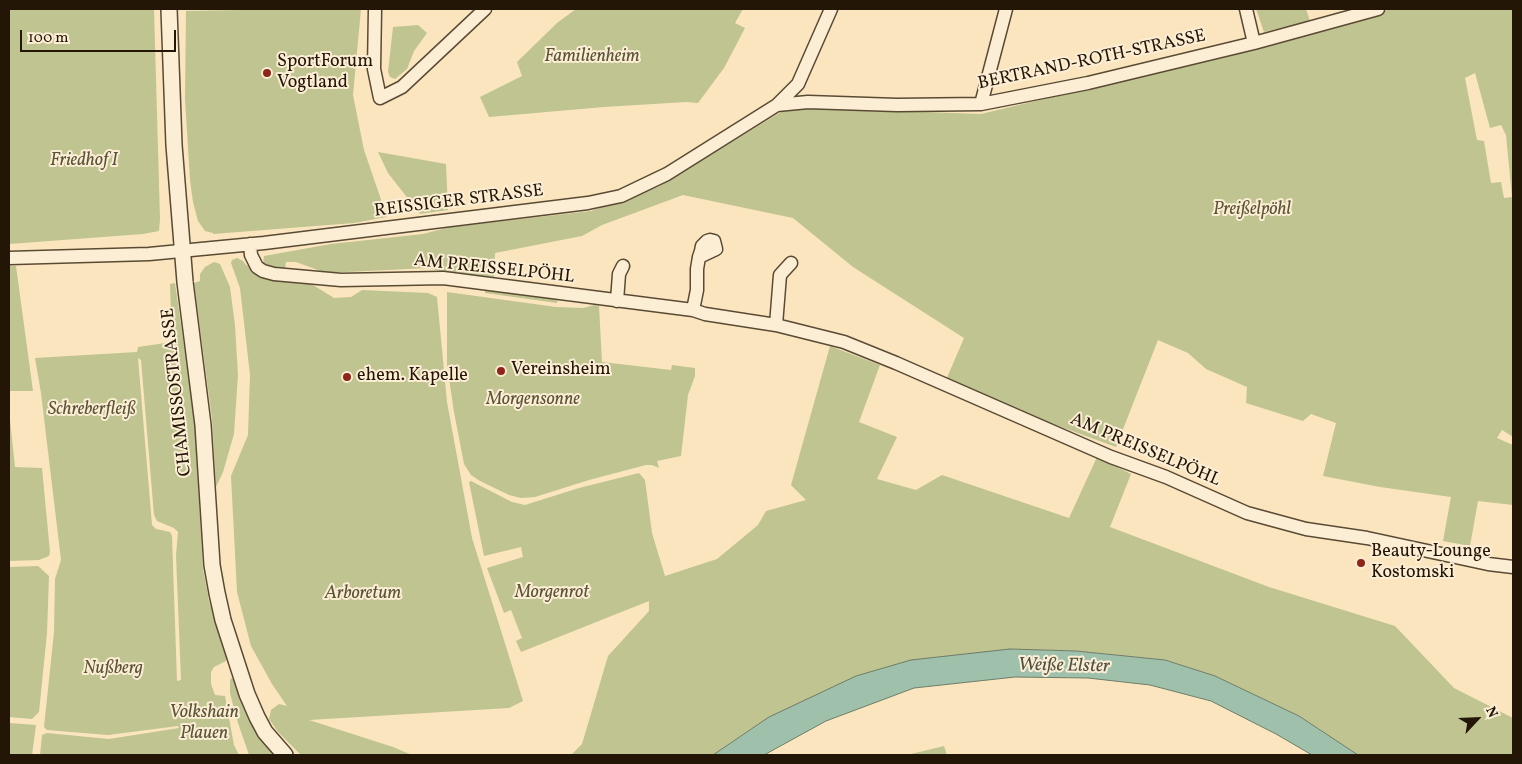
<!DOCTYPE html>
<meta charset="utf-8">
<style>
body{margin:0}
#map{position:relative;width:1522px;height:764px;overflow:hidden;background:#fae5bf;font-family:Vollkorn,serif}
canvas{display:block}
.frame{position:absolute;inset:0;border:10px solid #241606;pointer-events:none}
.north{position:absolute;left:1452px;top:694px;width:50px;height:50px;-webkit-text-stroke:4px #fceed5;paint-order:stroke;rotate:65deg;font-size:14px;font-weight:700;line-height:20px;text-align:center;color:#241606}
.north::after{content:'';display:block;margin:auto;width:18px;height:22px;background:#241606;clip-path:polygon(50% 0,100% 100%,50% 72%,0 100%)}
.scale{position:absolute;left:20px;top:30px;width:156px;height:22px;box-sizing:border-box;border:2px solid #241606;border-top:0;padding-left:6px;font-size:15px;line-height:18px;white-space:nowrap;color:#241606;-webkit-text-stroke:4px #fceed5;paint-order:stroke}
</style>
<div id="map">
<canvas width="1522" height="764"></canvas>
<div class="frame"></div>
<div class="north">N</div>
<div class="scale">100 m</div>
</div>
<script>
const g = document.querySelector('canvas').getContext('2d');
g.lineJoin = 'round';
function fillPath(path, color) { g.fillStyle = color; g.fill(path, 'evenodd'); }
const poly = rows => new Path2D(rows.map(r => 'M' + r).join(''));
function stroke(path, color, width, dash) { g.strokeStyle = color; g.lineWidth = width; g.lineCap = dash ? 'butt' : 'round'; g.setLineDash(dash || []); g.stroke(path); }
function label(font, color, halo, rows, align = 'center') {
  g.font = font + ' Vollkorn,serif'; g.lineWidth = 4; g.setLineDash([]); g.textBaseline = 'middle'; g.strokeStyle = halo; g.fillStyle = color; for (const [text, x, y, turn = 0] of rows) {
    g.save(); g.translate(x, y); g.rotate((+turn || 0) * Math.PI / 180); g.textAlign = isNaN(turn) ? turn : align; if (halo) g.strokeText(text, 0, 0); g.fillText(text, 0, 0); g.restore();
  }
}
const green = poly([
 [9,9,154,9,160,219,159,231,143,234,9,244],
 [290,9,361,9,353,95,364,150,387,217,354,223,213,234,213,233,205,231,198,221,193,202,190,180,185,99,186,11],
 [576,9,743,9,735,23,745,28,724,68,698,103,686,102,604,107,489,117,480,97,522,76,517,62,557,23],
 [1256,9,1306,9,1310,21,1264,32],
 [1391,9,1513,9,1513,437,1502,430,1497,438,1513,445,1513,505,1478,501,1470,546,1443,541,1451,497,1380,487,1323,476,1336,423,1311,414,1303,421,1246,403,1247,387,1206,369,1188,353,1158,340,1116,447,1042,420,946,380,964,338,853,267,793,218,683,195,602,225,582,236,495,253,494,277,455,275,428,268,326,273,296,262,286,262,285,269,275,269,263,263,264,256,331,244,423,234,450,227,591,211,658,187,789,107,981,114,1253,49],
 [1475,73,1490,128,1501,125,1506,135,1512,197,1504,198,1501,182,1491,183,1484,141,1477,140,1465,78],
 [418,25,427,33,414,51,407,69,395,79,390,77,388,72,393,27],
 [378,152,446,164,448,210,420,214,388,173],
 [237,258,243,261,246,265,313,282,313,285,334,298,351,297,362,290,428,293,437,297,447,402,472,538,523,701,509,708,309,720,393,747,412,755,301,755,278,732,269,719,271,710,279,704,287,706,272,684,251,646,237,592,231,476,248,435,250,375,240,288,231,263,232,260],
 [214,262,220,264,230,287,235,325,238,375,234,434,223,472,216,487,212,419,194,283,200,281,200,274,205,267],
 [9,266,16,266,33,391,9,391],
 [175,283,194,415,203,569,209,601,226,654,226,661,214,667,211,672,211,684,215,695,225,696,234,745,239,755,40,755,42,735,47,733,109,739,179,728,178,726,108,735,47,730,44,727,54,632,55,579,61,560,41,393,35,358,137,352,138,347,172,342,170,284],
 [138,358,141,360,154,515,157,521,174,528,178,532,176,555,181,680,177,681,172,536,170,532,156,529,152,525],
 [485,288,558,298,557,303,485,293],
 [447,292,556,307,583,308,595,305,599,306,602,362,671,370,672,365,695,368,695,376,688,395,681,456,657,461,659,468,652,465,646,465,589,480,535,497,521,498,509,495,480,481,471,475,464,464,454,412,447,365],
 [830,346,880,365,859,422,897,437,877,479,916,490,942,475,1069,518,1097,457,1131,474,1110,527,1269,587,1395,626,1454,688,1513,718,1513,755,1358,755,1299,716,1215,676,1165,660,1076,651,1010,649,769,717,713,755,571,755,582,744,608,656,649,611,649,601,521,652,516,641,522,638,511,610,504,613,487,568,523,557,521,547,484,556,469,482,471,481,512,502,525,505,579,488,639,473,645,480,652,533,665,576,717,559,758,525,766,511,806,500,791,485],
 [9,411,15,467,42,468,50,552,49,556,39,560,9,561],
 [38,566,49,576,47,633,39,712,32,719,9,717,9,567],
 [231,678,234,679,237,685,277,755,249,755,236,717,230,693,230,681],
 [9,723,36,725,32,755,9,755],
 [944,746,947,755,907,755]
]);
const water = poly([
 [1010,649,1076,651,1165,660,1215,676,1299,716,1358,755,1312,755,1276,734,1211,701,1150,685,1088,678,1015,677,914,688,826,721,764,755,713,755,769,717,856,676,911,660,1010,649]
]);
const minor = poly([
 [375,9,374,69,380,98,402,87,485,9],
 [1246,9,1254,43],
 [981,104,1006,9],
 [777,105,808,102,897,105,981,104,1088,83,1254,43,1378,9],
 [250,244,251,255,257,267,263,271,274,274,341,280,443,278,693,310,705,314,776,325,844,342,896,363,1111,457,1166,477,1247,513,1306,529,1367,538,1488,564,1513,567],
 [9,258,149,254,264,243,588,203,621,196,667,174,777,105,798,84,831,9],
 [617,301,619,274,623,266],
 [693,310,697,290,697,269,699,257,701,251,702,246,707,241,710,240,714,241,716,249,699,257],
 [776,325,780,275,791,263]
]);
const tertiary = poly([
 [169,9,174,145,185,282,203,425,212,565,217,593,223,620,247,694,257,717,265,732,285,755]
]);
const markers = [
 [267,73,5,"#8f2418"],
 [501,371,5,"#8f2418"],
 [347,377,5,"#8f2418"],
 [1361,563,5,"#8f2418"]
];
const parkNames = [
 ["Familienheim",592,58],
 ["Friedhof I",84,162],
 ["Preißelpöhl",1252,211],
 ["Morgensonne",533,401],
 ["Schreberfleiß",92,411],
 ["Morgenrot",552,594],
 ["Arboretum",363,595],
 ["Nußberg",113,670],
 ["Volkshain",204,714],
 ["Plauen",204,735]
];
const streetNames = [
 ["BERTRAND-ROTH-STRASSE",1092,61,-12],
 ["REISSIGER STRASSE",459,202,-7],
 ["AM PREISSELPÖHL",494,270,6],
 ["CHAMISSOSTRASSE",178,392,-96],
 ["AM PREISSELPÖHL",1145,451,23]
];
const poiNames = [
 ["SportForum",277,63],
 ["Vogtland",277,84],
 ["Vereinsheim",511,371],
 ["ehem. Kapelle",357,377],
 ["Beauty-Lounge",1371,553],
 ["Kostomski",1371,574]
];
const waterNames = [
 ["Weiße Elster",1064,667,1]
];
fillPath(green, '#bfc491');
fillPath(water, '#9fc0ab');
stroke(water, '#6e7c69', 1);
stroke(minor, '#5a4a34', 15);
stroke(tertiary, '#5a4a34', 18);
stroke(minor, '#fceed5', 12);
stroke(tertiary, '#fceed5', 15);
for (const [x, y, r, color] of markers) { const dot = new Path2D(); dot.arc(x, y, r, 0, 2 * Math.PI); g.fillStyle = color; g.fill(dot); stroke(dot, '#fceed5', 2); }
label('italic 18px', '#5a5337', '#fceed5', parkNames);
label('18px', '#241606', '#fceed5', streetNames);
label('18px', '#241606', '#fceed5', poiNames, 'left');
label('italic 19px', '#4f5240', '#fceed5', waterNames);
</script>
